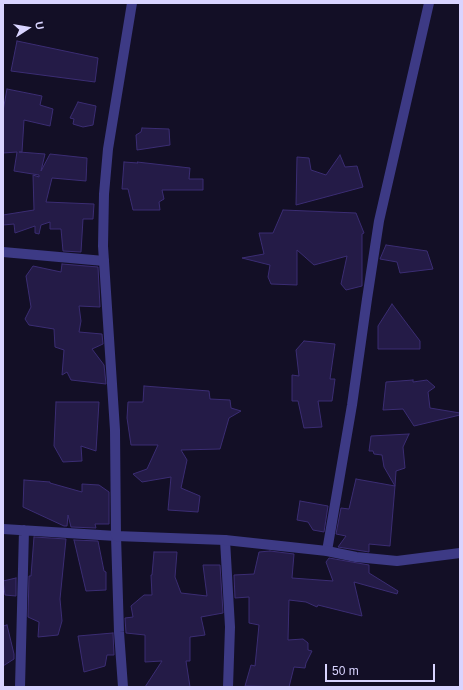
<!DOCTYPE html>
<style>
body{margin:0}
#map{position:relative;width:463px;height:690px;overflow:hidden;background:#130f26;font-family:Helvetica,sans-serif}
canvas{display:block}
.frame{position:absolute;inset:0;border:4px solid #d9d4ff;pointer-events:none}
.north{position:absolute;left:8px;top:8px;width:40px;height:40px;-webkit-text-stroke:3px #130f26;paint-order:stroke;rotate:78deg;font-size:11px;font-weight:700;line-height:16px;text-align:center;color:#d9d4ff}
.north::after{content:'';display:block;margin:auto;width:14px;height:18px;background:#d9d4ff;clip-path:polygon(50% 0,100% 100%,50% 72%,0 100%)}
.scale{position:absolute;left:325px;top:664px;width:110px;height:18px;box-sizing:border-box;border:2px solid #d9d4ff;border-top:0;padding-left:5px;font-size:12px;line-height:14px;white-space:nowrap;color:#d9d4ff;-webkit-text-stroke:3px #130f26;paint-order:stroke}
</style>
<div id="map">
<canvas width="463" height="690"></canvas>
<div class="frame"></div>
<div class="north">U</div>
<div class="scale">50 m</div>
</div>
<script>
const g = document.querySelector('canvas').getContext('2d');
g.lineJoin = 'round';
function fillPath(path, color) { g.fillStyle = color; g.fill(path, 'evenodd'); }
const poly = rows => new Path2D(rows.map(r => 'M' + r).join(''));
function stroke(path, color, width, dash) { g.strokeStyle = color; g.lineWidth = width; g.lineCap = dash ? 'butt' : 'round'; g.setLineDash(dash || []); g.stroke(path); }
const building = poly([
 [17,41,98,58,95,82,11,71,17,41],
 [7,89,42,96,40,105,53,109,50,126,24,120,22,152,19,152,45,154,41,171,50,154,87,158,86,181,52,178,46,202,94,204,93,219,83,219,81,252,63,251,61,229,50,229,50,222,41,225,39,234,35,233,35,226,15,233,14,224,3,225,3,215,34,210,33,175,39,177,39,175,14,171,17,152,3,153,3,111,7,89],
 [78,102,96,106,93,125,83,127,73,124,74,119,70,118,78,102],
 [142,128,169,129,170,145,137,150,136,135,141,132,142,128],
 [340,155,345,167,357,166,363,187,296,205,297,157,309,158,311,170,326,175,340,155],
 [124,162,138,163,137,162,190,168,189,179,203,179,203,190,162,190,164,199,159,202,160,210,133,210,128,189,122,189,124,162],
 [283,210,356,213,364,233,362,234,362,286,346,290,341,284,347,256,314,265,297,250,297,285,271,284,268,277,270,265,242,258,264,254,259,233,273,233,283,210],
 [386,245,427,251,433,269,400,273,397,262,380,259,386,245],
 [62,264,98,267,100,307,79,306,81,321,79,332,102,334,103,344,92,349,104,365,106,384,71,380,67,372,62,375,64,350,55,347,54,329,29,325,25,319,31,307,26,276,33,266,61,272,62,264],
 [392,304,420,341,420,349,378,349,378,326,392,304],
 [304,341,335,344,330,379,335,379,332,401,318,401,322,427,304,428,298,401,292,401,292,375,299,376,296,350,304,341],
 [413,380,413,382,427,380,435,387,428,392,430,408,460,413,460,415,414,426,403,409,383,410,386,382,413,380],
 [144,386,209,391,210,399,230,400,231,408,241,411,229,418,220,449,181,450,187,460,181,488,200,496,198,512,168,510,171,477,142,482,133,474,147,469,158,445,131,445,127,418,128,402,143,402,144,386],
 [56,402,99,402,96,451,81,446,82,461,63,462,54,446,56,402],
 [409,434,403,447,405,468,396,471,395,486,384,467,382,455,374,454,373,451,369,451,371,436,409,434],
 [356,479,395,486,390,546,369,544,369,552,338,547,346,536,336,534,341,508,349,509,356,479],
 [24,480,50,482,50,483,82,492,82,484,99,485,109,492,109,524,95,524,96,528,71,527,68,515,67,526,64,526,23,507,24,480],
 [300,501,328,506,324,532,313,530,308,522,297,520,300,501],
 [34,537,66,539,60,599,62,621,58,635,38,637,39,622,28,617,29,576,31,576,34,537],
 [74,540,98,541,104,571,106,572,106,590,86,591,74,540],
 [270,551,294,554,292,578,333,581,326,562,329,558,369,565,369,573,398,591,397,594,354,582,362,616,318,605,317,607,306,602,289,600,288,640,303,639,308,643,308,650,312,651,306,663,305,668,294,667,289,687,245,686,251,665,255,666,259,625,249,623,249,597,235,598,234,575,254,574,259,552,270,551],
 [154,552,177,552,175,577,181,593,207,596,203,565,220,565,223,613,201,617,205,635,190,637,190,661,186,661,190,687,145,687,162,661,145,662,145,635,126,633,125,618,133,617,131,606,144,595,152,595,151,575,152,575,154,552],
 [16,578,16,596,5,595,3,581,16,578],
 [7,625,14,654,14,659,3,666,3,626,7,625],
 [113,633,114,655,107,655,105,666,84,672,78,636,113,633]
]);
const minor = poly([
 [3,252,104,261],
 [3,529,116,536,119,632,123,687],
 [225,540,230,627,228,687],
 [327,551,352,405,367,299,379,221,429,3],
 [20,687,24,530]
]);
const tertiary = poly([
 [132,3,108,149,104,194,103,246,115,430,116,536,225,540,327,551,356,557,397,561,460,553]
]);
fillPath(building, '#241b47');
stroke(building, '#3b2d73', 1);
stroke(minor, '#3d3a85', 10);
stroke(tertiary, '#3d3a85', 10);
</script>
